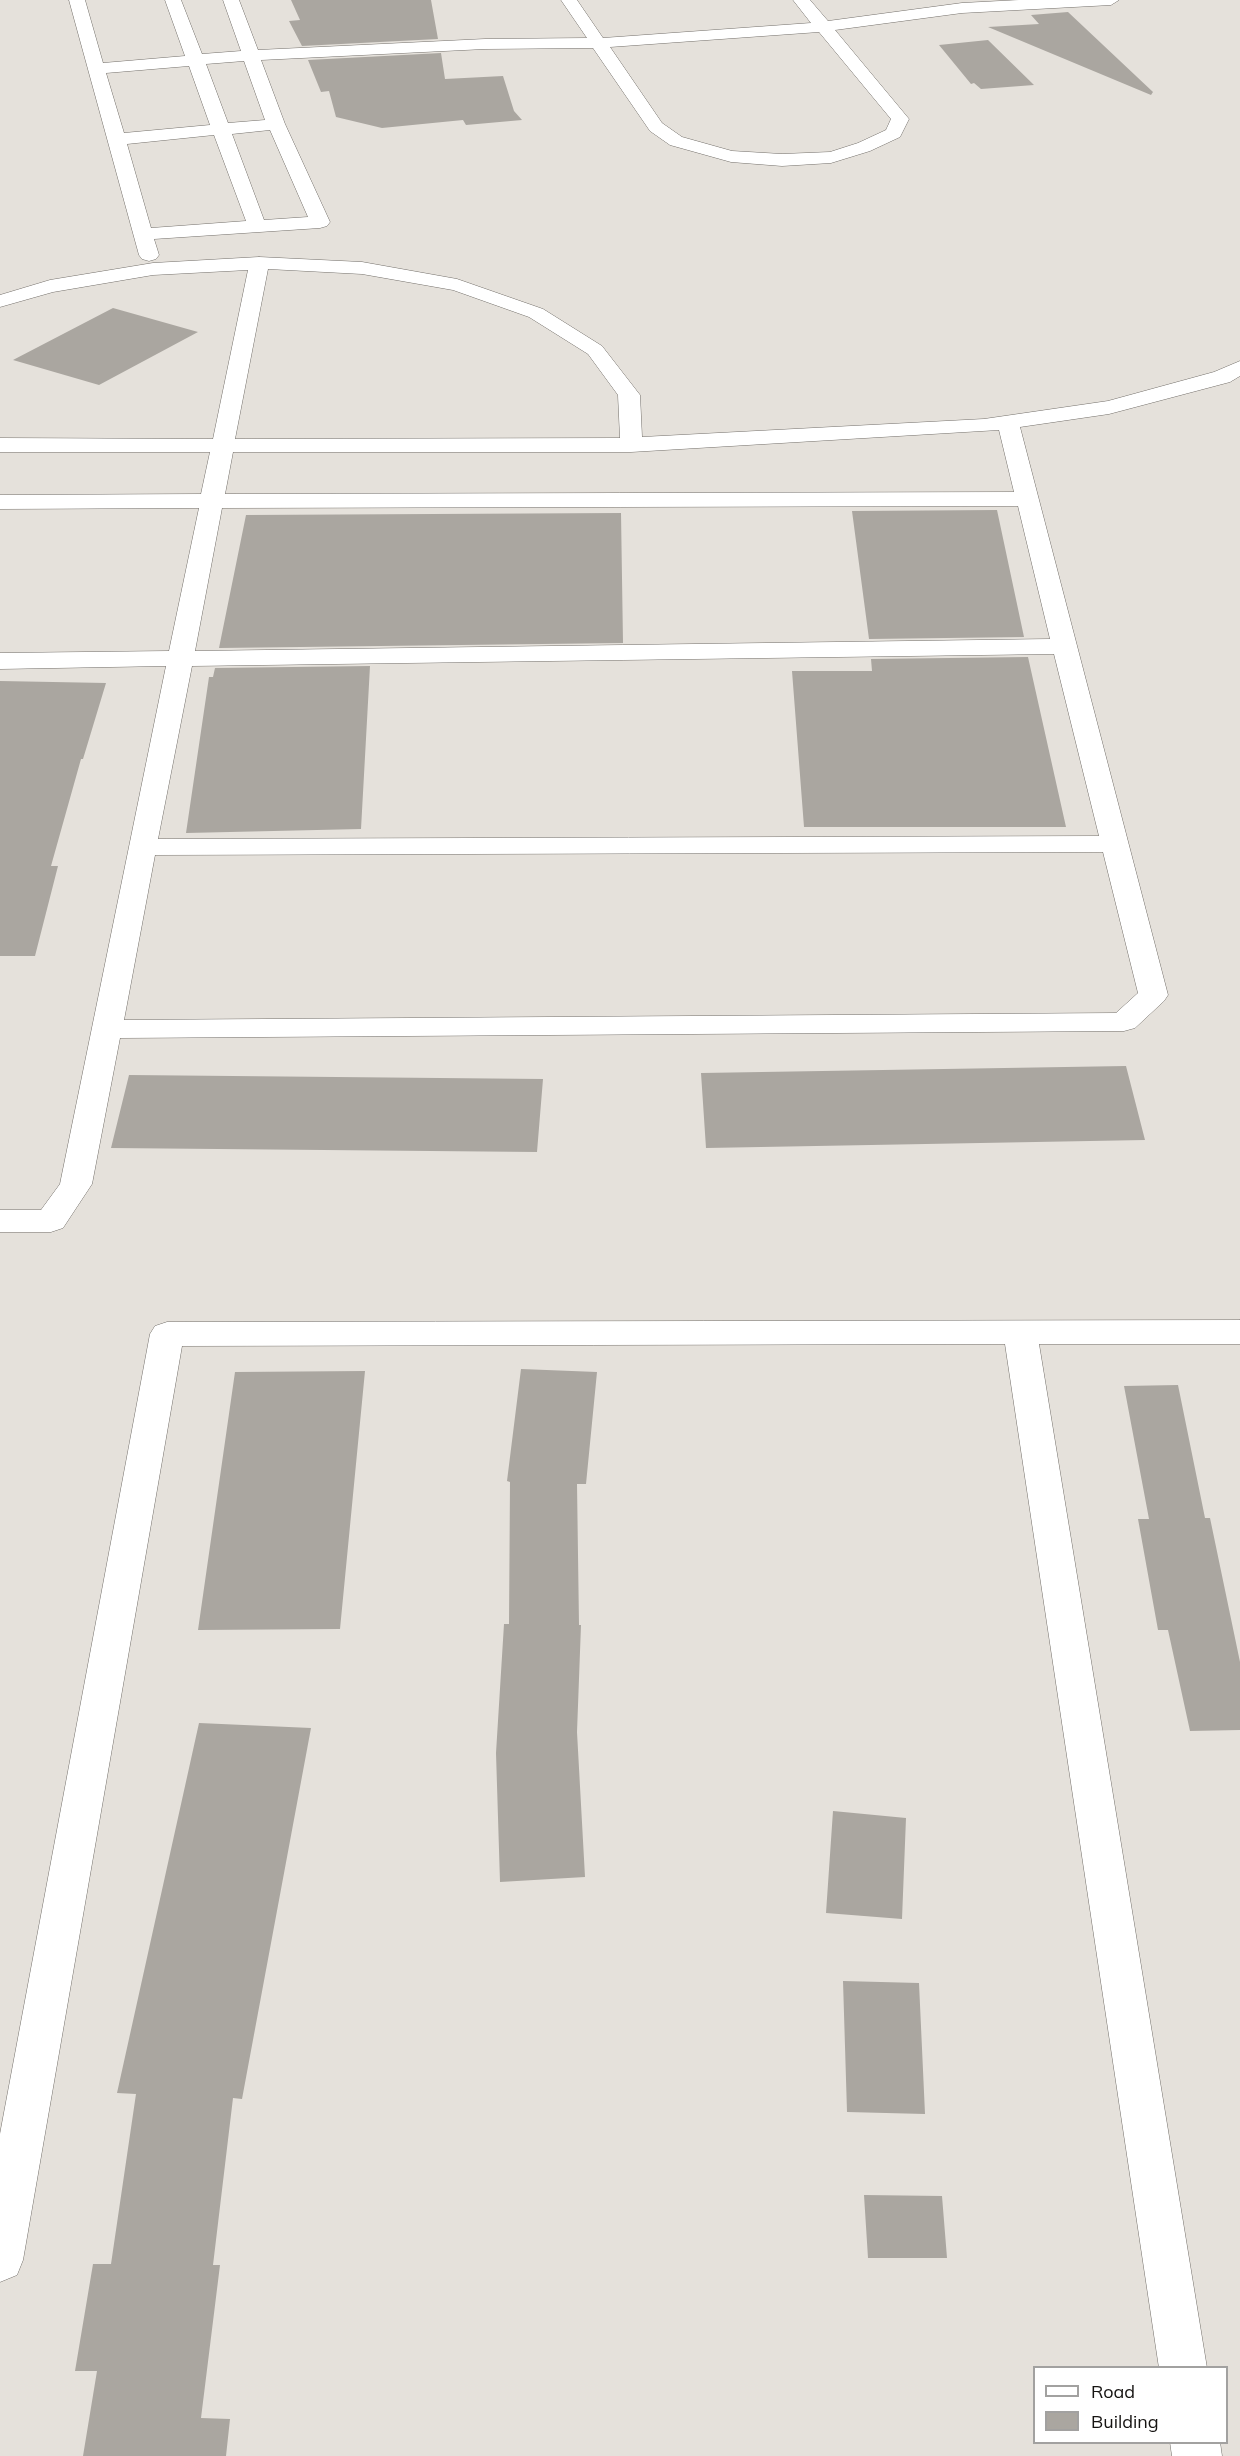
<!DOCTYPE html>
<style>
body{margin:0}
#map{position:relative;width:1240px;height:2456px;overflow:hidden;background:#e5e1db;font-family:Mulish,sans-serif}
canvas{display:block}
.legend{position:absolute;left:1033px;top:2366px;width:195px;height:78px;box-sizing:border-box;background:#fff;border:2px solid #a2a1a0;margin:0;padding:8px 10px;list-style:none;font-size:18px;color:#161412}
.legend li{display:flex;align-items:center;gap:12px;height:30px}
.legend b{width:30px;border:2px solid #a2a1a0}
</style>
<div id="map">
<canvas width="1240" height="2456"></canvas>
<ul class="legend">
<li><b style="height:8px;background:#fff"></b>Road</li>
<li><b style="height:16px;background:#aaa6a0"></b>Building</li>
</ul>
</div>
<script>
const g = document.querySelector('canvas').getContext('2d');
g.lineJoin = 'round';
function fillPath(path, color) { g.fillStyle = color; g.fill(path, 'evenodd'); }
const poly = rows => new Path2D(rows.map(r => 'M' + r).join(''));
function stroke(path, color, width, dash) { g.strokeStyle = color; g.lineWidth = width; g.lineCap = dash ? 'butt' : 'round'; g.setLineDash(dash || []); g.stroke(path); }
const building = poly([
 [291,0,431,0,438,39,302,46,289,21,300,20],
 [1068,12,1153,92,1151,95,988,27,1039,24,1031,15],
 [988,40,1034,85,981,89,974,83,971,84,939,45],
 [441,53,445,79,503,76,514,111,522,120,466,125,463,120,382,128,336,117,329,91,321,92,308,60],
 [113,308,198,332,99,385,13,360],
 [997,510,1024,637,869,639,852,511],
 [621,513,623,643,219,648,246,515],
 [1028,657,1066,827,804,827,792,671,872,671,871,659],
 [370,666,361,829,186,833,209,677,213,677,215,668],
 [0,681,106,683,83,759,81,759,51,866,58,866,35,956,0,956],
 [1126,1066,1145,1140,706,1148,701,1073],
 [129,1075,543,1079,537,1152,111,1148],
 [521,1369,597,1372,586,1484,577,1484,579,1625,581,1625,577,1732,585,1877,500,1882,496,1753,504,1624,509,1624,510,1482,507,1481],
 [365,1371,340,1629,198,1630,235,1372],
 [1178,1385,1205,1518,1210,1518,1240,1662,1240,1730,1190,1731,1168,1630,1158,1630,1138,1519,1149,1519,1124,1386],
 [199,1723,311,1728,242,2099,233,2098,213,2265,220,2265,201,2418,230,2419,226,2456,83,2456,97,2371,75,2371,93,2264,111,2264,136,2094,117,2093],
 [833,1811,906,1818,902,1919,826,1913],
 [843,1981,919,1983,925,2114,847,2112],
 [864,2195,942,2196,947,2258,868,2258]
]);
const minor = poly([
 [69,0,85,0,103,63,185,56,165,0,181,0,202,54,241,51,223,0,239,0,258,50,485,39,587,38,561,0,577,0,603,38,811,23,793,0,810,0,828,21,962,3,1019,0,1119,0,1111,5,962,13,835,30,909,119,900,137,870,151,831,163,782,166,731,162,670,145,650,131,593,48,485,49,261,60,285,124,330,222,327,226,320,228,154,239,159,255,156,259,149,261,142,259,139,255,69,0],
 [819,32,891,119,886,130,858,143,830,152,782,154,732,151,682,137,662,123,610,47,819,32],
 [244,61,265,120,228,123,206,64,244,61],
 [189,66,210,125,124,133,106,73,189,66],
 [270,130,308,217,264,220,232,134,270,130],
 [214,135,246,221,151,228,127,144,214,135],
 [259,257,362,262,457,279,543,309,602,346,640,395,642,437,984,419,1108,401,1214,372,1240,361,1240,376,1230,382,1109,414,1020,427,1168,995,1164,1001,1135,1028,1124,1031,120,1038,92,1184,63,1228,51,1232,0,1232,0,1210,41,1210,60,1184,166,666,0,669,0,653,169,651,199,508,0,509,0,495,201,494,210,452,0,452,0,438,213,439,248,270,153,275,53,292,0,307,0,295,50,280,153,263,259,257],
 [268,269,362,274,453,290,529,317,588,354,618,395,620,438,235,439,268,269],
 [999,430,1014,492,225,494,233,452,631,452,999,430],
 [1018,506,1050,639,195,651,222,508,1018,506],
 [1054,654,1099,836,158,839,192,666,1054,654],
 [1103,852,1138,993,1116,1013,124,1020,155,855,1103,852],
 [1240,1320,1240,1344,1039,1344,1207,2368,1159,2368,1005,1344,182,1346,23,2260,17,2275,0,2282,0,2134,150,1334,155,1326,167,1322,1240,1320],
 [1170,2442,1220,2442,1222,2456,1172,2456,1170,2442]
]);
fillPath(building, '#aaa6a0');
stroke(minor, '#736f6a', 1);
fillPath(minor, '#fff');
</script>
